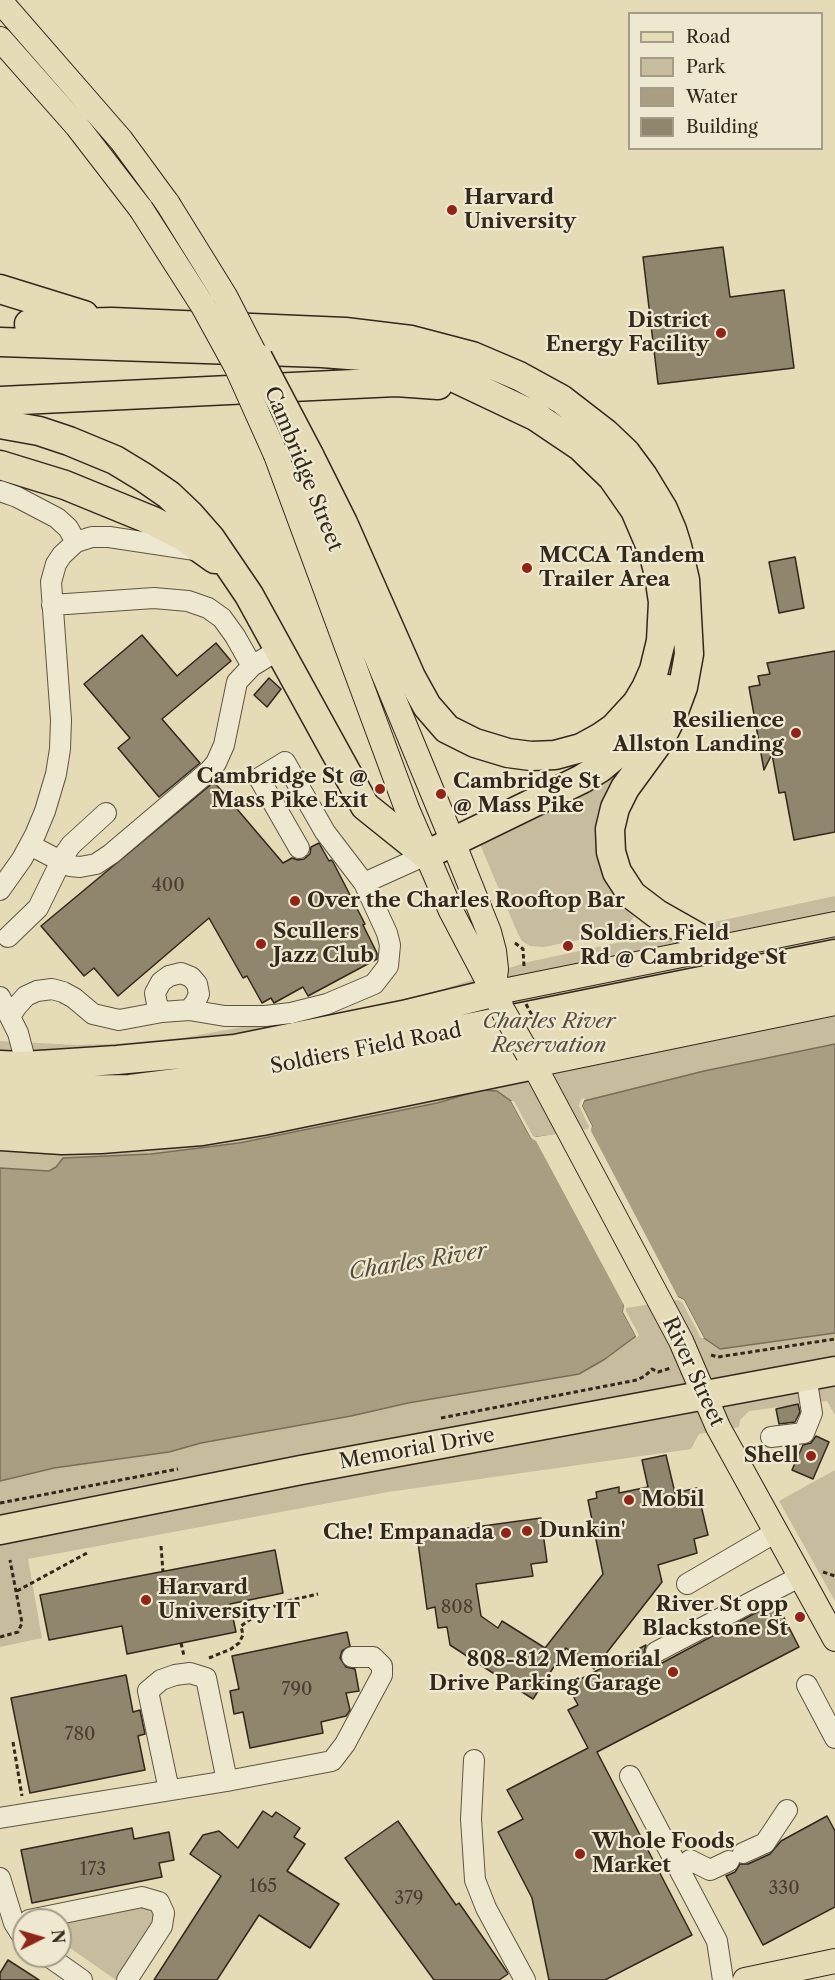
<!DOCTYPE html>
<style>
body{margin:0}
#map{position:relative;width:835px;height:1980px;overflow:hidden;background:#e5dbb7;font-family:"Libre Caslon Text",serif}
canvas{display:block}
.legend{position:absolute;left:628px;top:12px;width:195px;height:138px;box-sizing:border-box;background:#eee8d0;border:2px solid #a49b88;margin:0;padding:8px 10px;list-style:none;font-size:18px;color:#34271c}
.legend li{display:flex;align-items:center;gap:12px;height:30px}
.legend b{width:30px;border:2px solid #a49b88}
.north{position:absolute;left:12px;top:1908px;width:60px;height:60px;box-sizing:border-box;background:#eee8d0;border:2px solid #a49b88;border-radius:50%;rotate:85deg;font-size:16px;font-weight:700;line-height:24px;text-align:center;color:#34271c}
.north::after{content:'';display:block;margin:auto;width:21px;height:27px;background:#8f2418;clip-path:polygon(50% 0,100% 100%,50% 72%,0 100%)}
</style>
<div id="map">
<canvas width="835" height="1980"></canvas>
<ul class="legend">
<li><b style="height:8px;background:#e5dbb7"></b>Road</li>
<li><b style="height:16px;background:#c7bc9d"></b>Park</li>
<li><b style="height:16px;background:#a99e82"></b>Water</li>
<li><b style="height:16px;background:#90856d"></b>Building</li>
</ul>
<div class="north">N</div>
</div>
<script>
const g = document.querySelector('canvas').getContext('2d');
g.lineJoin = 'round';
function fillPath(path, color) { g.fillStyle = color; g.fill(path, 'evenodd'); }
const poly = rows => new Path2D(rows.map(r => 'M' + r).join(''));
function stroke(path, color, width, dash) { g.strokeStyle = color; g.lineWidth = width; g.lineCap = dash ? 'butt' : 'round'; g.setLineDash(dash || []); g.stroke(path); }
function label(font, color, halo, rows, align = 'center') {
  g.font = font + ' "Libre Caslon Text",serif'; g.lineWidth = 4.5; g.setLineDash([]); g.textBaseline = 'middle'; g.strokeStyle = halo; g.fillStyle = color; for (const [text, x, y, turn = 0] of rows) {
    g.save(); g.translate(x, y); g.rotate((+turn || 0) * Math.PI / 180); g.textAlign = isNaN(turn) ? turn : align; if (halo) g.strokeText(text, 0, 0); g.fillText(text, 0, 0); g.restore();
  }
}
const green = poly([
 [612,778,617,779,597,815,595,835,597,855,604,878,616,899,634,917,623,931,544,947,530,946,522,941,518,934,479,842],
 [835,896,835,1044,704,1071,584,1101,592,1126,591,1131,536,1140,481,1090,437,1103,239,1143,151,1154,63,1158,56,1167,49,1171,0,1168,0,1041,77,1045,114,1044,182,1038,248,1026,279,1028,409,1000,528,962],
 [678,1297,720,1349,835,1333,835,1415,827,1401,749,1411,740,1420,739,1427,699,1434,691,1449,388,1492,28,1559,42,1638,0,1647,0,1481,54,1468,169,1452,201,1443,351,1416,408,1403,579,1374,605,1359,636,1336,623,1312,624,1305],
 [835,1470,835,1601,779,1501],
 [150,1904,158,1917,116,1980,60,1941,60,1922]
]);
const water = poly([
 [835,1044,835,1333,720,1349,704,1338,684,1300,678,1297,624,1305,623,1312,636,1336,605,1359,579,1374,408,1403,351,1416,201,1443,169,1452,54,1468,0,1481,0,1168,49,1171,56,1167,63,1158,151,1154,239,1143,437,1103,481,1090,497,1091,511,1101,531,1138,590,1131,592,1126,582,1106,584,1101,704,1071,835,1044]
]);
const pier = poly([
 [585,1098,582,1106,592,1126,591,1131,678,1297,684,1300,704,1338,701,1338,682,1302,678,1300,626,1308,626,1311,639,1335,637,1338,623,1312,624,1305,536,1141,531,1138,511,1101,514,1101,533,1136,536,1137,588,1129,589,1126,579,1106,581,1099]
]);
const building = poly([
 [723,247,730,297,784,290,794,368,658,384,643,257,723,247],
 [795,557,804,608,779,613,769,562,795,557],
 [142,635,177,676,216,643,231,661,162,719,200,763,159,797,118,748,130,738,84,684,142,635],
 [835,651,835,832,794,840,785,792,779,793,772,754,764,770,749,687,760,685,758,676,770,674,767,663,835,651],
 [269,678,281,689,267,707,254,695,269,678],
 [214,782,283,863,292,858,298,860,304,859,310,854,311,847,319,843,329,861,331,860,333,862,365,924,363,925,377,953,377,959,308,996,303,987,274,1003,271,998,262,1003,247,976,243,978,209,918,118,996,94,968,84,976,41,926,214,782],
 [798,1404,800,1412,795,1422,779,1424,776,1409,798,1404],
 [816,1436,829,1442,813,1479,792,1470,803,1445,811,1443,816,1436],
 [666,1455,675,1493,697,1488,708,1535,694,1539,697,1553,658,1565,662,1582,594,1669,566,1648,533,1699,450,1645,447,1627,438,1628,435,1607,427,1609,417,1535,541,1518,547,1562,531,1564,533,1576,476,1584,481,1616,498,1628,502,1621,545,1648,603,1574,588,1500,597,1498,596,1492,619,1487,619,1493,648,1487,642,1460,666,1455],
 [275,1550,283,1593,230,1604,236,1632,127,1654,122,1626,49,1640,40,1595,275,1550],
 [776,1602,799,1647,597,1752,692,1935,605,1980,549,1980,532,1898,498,1832,523,1819,507,1790,588,1748,568,1710,578,1705,572,1694,580,1690,575,1682,646,1645,644,1652,646,1658,655,1664,662,1663,776,1602],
 [347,1632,350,1646,342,1651,340,1658,346,1667,355,1669,359,1691,346,1693,350,1710,346,1716,321,1722,323,1733,250,1748,243,1712,234,1714,230,1691,239,1689,232,1656,347,1632],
 [126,1675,133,1712,140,1710,145,1734,138,1736,145,1770,30,1793,11,1698,126,1675],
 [263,1811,272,1817,276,1812,300,1828,294,1837,305,1844,287,1871,339,1904,310,1948,259,1915,217,1980,154,1980,221,1876,190,1854,203,1835,219,1831,238,1848,263,1811],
 [827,1816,835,1831,835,1907,763,1945,726,1876,735,1872,740,1864,748,1864,770,1854,781,1841,827,1816],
 [398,1821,456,1905,459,1903,507,1972,508,1974,499,1980,434,1980,345,1858,398,1821],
 [132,1828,134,1839,169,1832,174,1860,159,1863,162,1877,32,1903,21,1850,132,1828],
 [8,1960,39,1980,0,1980,0,1973,8,1960]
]);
const path = poly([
 [515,943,523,949,524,966],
 [711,1355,718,1357,835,1339],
 [441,1418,637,1380,645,1376,652,1369,658,1372,671,1368],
 [0,1503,178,1469],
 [161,1546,163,1572],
 [823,1572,835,1576],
 [17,1591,87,1553],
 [0,1637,18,1632,22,1623,10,1560],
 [181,1643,184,1656],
 [209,1658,231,1649,239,1643,243,1635,241,1626,261,1612,287,1601,318,1594],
 [13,1742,22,1796]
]);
const minor = poly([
 [0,491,17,497,57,518,68,528,76,542,62,555,56,564,51,582,61,720,60,749,56,774,45,811,35,835,22,859,0,890],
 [76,542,92,537,109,537,195,550],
 [52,605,154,598,188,601,208,608,222,618,235,636,252,666],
 [30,845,70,866,80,867,96,864,111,854,209,771,216,763,224,745,237,682,252,666,280,649],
 [364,883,426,855],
 [8,937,38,908,64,855,71,845,106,813],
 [0,997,18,1033,23,1052,23,1066],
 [162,1012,157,1004,155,993,161,982,169,976,181,973,191,977,197,984,199,994,195,1003,189,1010],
 [10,1016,17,1006,26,996,37,991,52,989,63,992,74,998,93,1014,119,1020,162,1012,189,1010,225,1016,265,1016,291,1013,327,1004,374,984,388,966,390,945,387,933,364,883,325,832,285,762,259,778,299,848],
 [771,1437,804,1433,812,1413,806,1376],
 [687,1584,776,1532],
 [656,1652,801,1576],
 [807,1685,835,1738],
 [474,1760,471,1819,475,1880,486,1908,525,1980],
 [630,1776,717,1941,723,1980],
 [169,1790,148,1691,161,1680,175,1675,190,1673,206,1678,227,1781],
 [0,1818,227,1781,332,1761,345,1744,382,1675,382,1666,373,1657,352,1657],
 [743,1853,765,1843,787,1810],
 [690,1860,710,1870,729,1861],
 [0,1878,14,1923,24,1939],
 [29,1920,142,1897,159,1902,164,1913,162,1926,127,1980],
 [48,1956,82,1980]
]);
const major = poly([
 [0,1,121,140,168,204],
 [0,39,77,126,141,209],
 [276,455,407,809,451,911,502,1008],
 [307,476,365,629,453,842,489,932,494,951,496,969,493,993],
 [493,993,835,924],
 [528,1054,681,1341,718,1427,835,1639],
 [534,1065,835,1003],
 [745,1980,835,1961]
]);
const highway = poly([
 [0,289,84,315],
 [29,324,112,322,345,332,411,340,472,356,519,376,561,399,605,433,626,453,643,476,663,509,672,530,677,546,685,580,689,654,683,687,673,714,660,740,625,788,615,808,610,829,611,852,617,872,632,895,657,914,717,948],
 [0,342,322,353,375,357,438,370,535,416,581,447,612,477,635,510,653,552,659,575,663,602,661,641,654,670,646,688,637,703,614,728,601,737,581,748,555,755,531,756,508,753,475,743,447,729,427,706,411,677,343,523,309,455],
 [0,401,396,382,438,385],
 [0,424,39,431,69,441,115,460,143,477,169,495,190,515,211,539,249,595,365,806,426,855,582,779,600,768,623,749,641,730,658,706,668,689],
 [0,465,65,485,153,521,184,537,215,559],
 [0,1065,23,1066,117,1060,235,1049,403,1015,493,993],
 [0,1087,62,1090,130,1089,230,1076,835,954],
 [0,1111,49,1114,117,1114,219,1102,835,979],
 [0,1136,62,1140,101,1139,202,1131,262,1121,534,1065],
 [0,1530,301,1470,835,1371]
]);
const pathBridge = poly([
 [526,1004,534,1019]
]);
const majorBridge = poly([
 [168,204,225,296,265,374],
 [141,209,203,306,237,368,276,455],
 [502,1009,528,1054]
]);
const highwayBridge = poly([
 [258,358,309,455]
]);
const markers = [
 [452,210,6,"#8f2418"],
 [721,333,6,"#8f2418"],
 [527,568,6,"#8f2418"],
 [796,733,6,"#8f2418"],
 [380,789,6,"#8f2418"],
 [441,794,6,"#8f2418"],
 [295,901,6,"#8f2418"],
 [261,944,6,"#8f2418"],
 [568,946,6,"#8f2418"],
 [811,1456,6,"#8f2418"],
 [629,1500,6,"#8f2418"],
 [527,1531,6,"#8f2418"],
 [506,1533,6,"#8f2418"],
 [146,1600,6,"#8f2418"],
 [800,1617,6,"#8f2418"],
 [673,1672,6,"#8f2418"],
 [580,1854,6,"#8f2418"]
];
const numberNames = [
 ["400",168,886],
 ["808",457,1608],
 ["790",297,1690],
 ["780",80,1735],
 ["173",93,1870],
 ["165",263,1887],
 ["330",784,1889],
 ["379",409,1899]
];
const poiNames = [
 ["Harvard",464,198],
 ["University",464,222],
 ["District",709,321,"right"],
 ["Energy Facility",709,345,"right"],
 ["MCCA Tandem",539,556],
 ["Trailer Area",539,580],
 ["Resilience",784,721,"right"],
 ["Allston Landing",784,745,"right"],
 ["Cambridge St @",368,777,"right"],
 ["Mass Pike Exit",368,801,"right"],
 ["Cambridge St",453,782],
 ["@ Mass Pike",453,806],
 ["Over the Charles Rooftop Bar",307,901],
 ["Scullers",273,932],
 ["Jazz Club",273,956],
 ["Soldiers Field",580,934],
 ["Rd @ Cambridge St",580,958],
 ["Shell",799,1456,"right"],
 ["Mobil",641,1500],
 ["Dunkin'",539,1531],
 ["Che! Empanada",494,1533,"right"],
 ["Harvard",158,1588],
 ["University IT",158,1612],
 ["River St opp",788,1605,"right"],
 ["Blackstone St",788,1629,"right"],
 ["808-812 Memorial",661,1660,"right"],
 ["Drive Parking Garage",661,1684,"right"],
 ["Whole Foods",592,1842],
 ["Market",592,1866]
];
const streetNames = [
 ["Cambridge Street",303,469,68],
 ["Soldiers Field Road",366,1049,-11],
 ["River Street",693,1372,65],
 ["Memorial Drive",417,1449,-10]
];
const parkNames = [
 ["Charles River",549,1022],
 ["Reservation",549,1046]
];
const waterNames = [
 ["Charles River",418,1262,-9]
];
fillPath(green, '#c7bc9d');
fillPath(water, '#a99e82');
stroke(water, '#7a6e59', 1.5);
fillPath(pier, '#e5dbb7');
fillPath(building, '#90856d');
stroke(building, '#34271c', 1.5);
stroke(minor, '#605443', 22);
stroke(major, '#34271c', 26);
stroke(highway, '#34271c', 31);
stroke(path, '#34271c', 3, [4.5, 3]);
stroke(minor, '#eee8d0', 20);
stroke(major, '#e5dbb7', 24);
stroke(highway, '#e5dbb7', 28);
stroke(majorBridge, '#34271c', 26, []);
stroke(highwayBridge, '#34271c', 31, []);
stroke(pathBridge, '#34271c', 3, [4.5, 3]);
stroke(majorBridge, '#e5dbb7', 24);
stroke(highwayBridge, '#e5dbb7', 28);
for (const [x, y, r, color] of markers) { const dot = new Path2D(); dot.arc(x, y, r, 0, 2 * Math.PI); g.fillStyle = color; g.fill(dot); stroke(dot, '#eee8d0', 2); }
label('18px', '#4b3e30', null, numberNames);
label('bold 21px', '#34271c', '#eee8d0', poiNames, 'left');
label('21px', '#34271c', '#eee8d0', streetNames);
label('italic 21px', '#594c3c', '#eee8d0', parkNames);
label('italic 22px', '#574b3b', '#eee8d0', waterNames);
</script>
